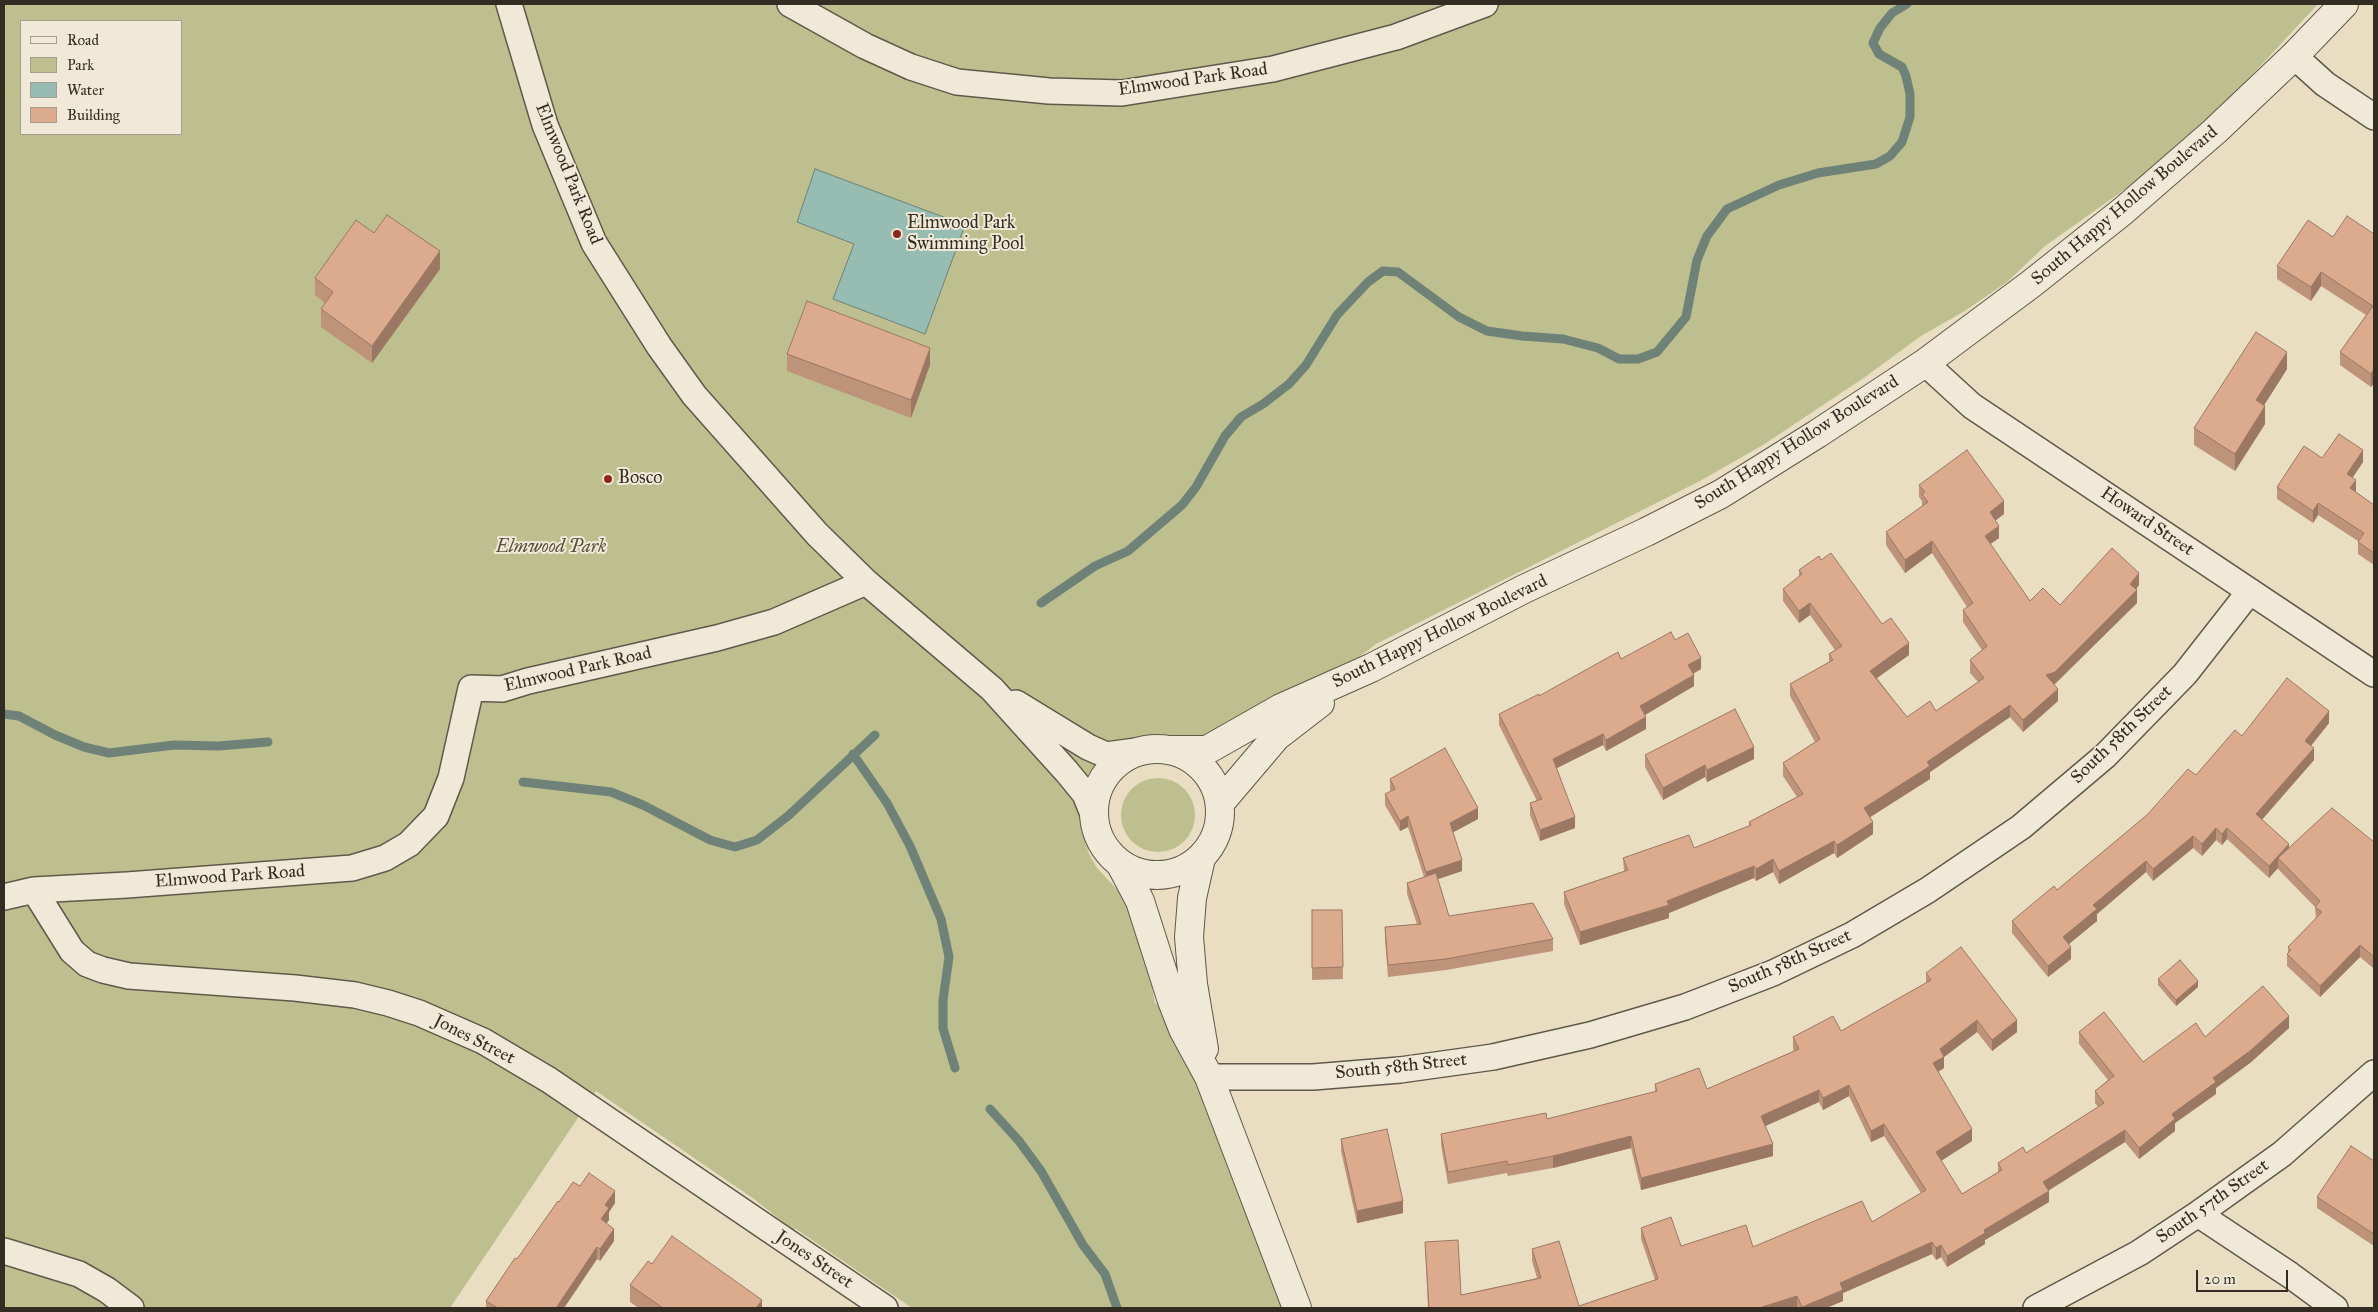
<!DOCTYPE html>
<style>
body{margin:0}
#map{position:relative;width:2378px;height:1312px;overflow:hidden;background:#e9ddc2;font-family:"IM FELL Great Primer",serif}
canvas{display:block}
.frame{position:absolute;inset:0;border:5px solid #332c22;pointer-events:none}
.legend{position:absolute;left:20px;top:20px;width:162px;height:115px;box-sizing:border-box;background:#f1e9d7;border:1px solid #a59d8f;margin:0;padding:6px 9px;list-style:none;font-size:15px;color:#332c22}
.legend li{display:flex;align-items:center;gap:10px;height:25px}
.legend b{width:25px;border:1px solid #a59d8f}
.scale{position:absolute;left:2196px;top:1270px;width:92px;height:22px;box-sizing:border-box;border:2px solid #332c22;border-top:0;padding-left:6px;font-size:15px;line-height:18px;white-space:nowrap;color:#332c22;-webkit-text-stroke:4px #f1e9d7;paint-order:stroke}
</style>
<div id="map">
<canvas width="2378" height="1312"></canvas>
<div class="frame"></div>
<ul class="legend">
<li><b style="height:6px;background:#f1e9d7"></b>Road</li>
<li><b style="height:14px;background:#bdbf8f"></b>Park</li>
<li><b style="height:14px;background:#97bcb1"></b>Water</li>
<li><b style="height:14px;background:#dcab8e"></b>Building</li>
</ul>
<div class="scale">20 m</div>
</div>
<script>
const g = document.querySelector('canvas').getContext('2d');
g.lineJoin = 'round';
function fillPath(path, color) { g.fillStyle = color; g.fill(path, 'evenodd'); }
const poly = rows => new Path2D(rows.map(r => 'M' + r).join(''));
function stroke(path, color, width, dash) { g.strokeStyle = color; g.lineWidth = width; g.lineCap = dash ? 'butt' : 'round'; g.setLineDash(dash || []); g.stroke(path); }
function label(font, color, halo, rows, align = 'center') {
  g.font = font + ' "IM FELL Great Primer",serif'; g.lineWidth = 4; g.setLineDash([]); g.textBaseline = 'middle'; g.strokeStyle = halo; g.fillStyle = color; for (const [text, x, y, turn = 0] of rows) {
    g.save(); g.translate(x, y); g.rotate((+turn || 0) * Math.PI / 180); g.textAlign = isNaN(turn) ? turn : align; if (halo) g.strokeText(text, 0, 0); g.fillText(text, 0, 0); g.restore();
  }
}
const green = poly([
 [4,4,2318,4,2224,105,2145,175,2045,246,2007,282,1963,312,1921,336,1865,377,1763,445,1700,481,1376,644,1359,657,1273,697,1213,734,1197,739,1117,741,1071,794,1081,816,1083,834,1089,854,1097,868,1126,899,1145,950,1155,1003,1164,1009,1238,1126,1260,1170,1296,1274,1298,1308,912,1308,796,1229,792,1229,754,1199,596,1091,450,1308,4,1308],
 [21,21,181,21,181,134,21,134],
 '1121 815a37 37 0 1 1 74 0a37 37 0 1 1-74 0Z'
]);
const water = poly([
 [815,169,965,225,925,334,833,299,854,244,797,222,815,169]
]);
const stream = poly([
 [1041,603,1095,566,1128,551,1182,505,1196,487,1225,436,1241,417,1263,404,1289,384,1306,365,1337,315,1368,282,1383,271,1398,272,1459,317,1487,331,1522,336,1563,339,1598,348,1619,359,1638,359,1657,352,1686,317,1697,260,1707,236,1727,209,1779,185,1818,173,1876,164,1890,156,1902,142,1910,117,1910,94,1906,76,1902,67,1879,54,1873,43,1880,28,1892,13,1907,4],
 [4,714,19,716,55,735,84,747,109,753,174,745,218,746,268,742],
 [853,754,887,803,910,846,941,919,949,957,943,1000,943,1028,955,1068],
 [523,782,611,792,643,805,710,840,735,847,757,840,788,816,875,735],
 [990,1109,1019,1141,1041,1171,1083,1245,1105,1274,1117,1308]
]);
const minor = poly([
 [509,4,545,125,594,243,659,346,694,395,817,534,866,582,992,689,1067,772,1085,794,1093,814],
 [790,4,865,46,911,67,957,82,1049,91,1122,93,1273,69,1396,37,1485,4],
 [2294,56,2325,84,2374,117],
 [1925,363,1972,406,2374,674],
 [1016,703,1088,747,1106,755,1143,750],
 [34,890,72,951,87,964,103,970,129,976,295,988,355,995,388,1003,419,1013,483,1041,549,1080,885,1308],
 [4,897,34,890,127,885,352,868,385,858,409,844,436,816,451,778,471,688,502,689,528,681,717,638,774,622,866,582],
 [1209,1077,1313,1077,1400,1070,1493,1057,1590,1035,1685,1007,1773,973,1852,935,1928,890,2021,827,2105,756,2185,674,2250,591],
 [2198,1214,2290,1275,2335,1308],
 [4,1251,79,1274,107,1290,131,1308],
 [2036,1308,2139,1253,2198,1214,2282,1154,2374,1073]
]);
const tertiary = poly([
 '1094 812a63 63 0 1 1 126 0a63 63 0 1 1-126 0Z',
 [1170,750,1207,750,1281,708,1371,668,1524,589,1646,532,1721,494,1817,434,1925,363,2031,284,2123,211,2215,131,2294,56,2344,4],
 [1220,803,1276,737,1320,703],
 [1201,858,1192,898,1189,937,1193,984,1204,1049],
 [1121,865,1140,901,1172,1001,1183,1029,1209,1077,1297,1308]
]);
const wall = poly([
 [374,233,440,269,372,363,321,327,321,309,325,303,315,295,315,278],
 [2374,234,2374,383,2371,387,2340,365,2340,352,2366,315,2321,286,2311,301,2277,279,2277,266,2333,237],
 [787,354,930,365,911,418,787,371],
 [2287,369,2264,405,2265,424,2235,471,2194,445,2194,428],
 [2322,458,2363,462,2352,478,2356,492,2374,505,2374,565,2358,554,2358,541,2318,515,2313,523,2277,499,2277,487],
 [1919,485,2004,514,1995,520,1999,538,1990,544,2030,601,2060,605,2139,585,2136,590,2137,603,2054,684,2058,701,2023,732,2010,717,1930,772,1930,779,1870,817,1873,834,1837,858,1834,853,1779,884,1773,872,1756,881,1754,878,1669,913,1669,918,1580,945,1564,904,1564,892,1624,871,1623,858,1694,848,1749,826,1749,822,1797,797,1783,776,1783,763,1815,742,1790,696,1790,684,1829,662,1829,654,1835,650,1810,615,1799,623,1783,601,1783,589,1799,577,1799,570,1821,560,1882,624,1909,655,1877,678,1907,717,1936,711,1978,682,1970,673,1970,660,1982,650,1963,622,1963,610,1967,607,1932,553,1905,573,1886,545,1886,532,1922,506,1922,501,1919,497],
 [1675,640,1701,669,1693,674,1694,686,1644,715,1646,729,1606,751,1603,745,1557,768,1575,828,1540,841,1530,815,1530,803,1537,801,1499,725,1499,714,1621,659],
 [2329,723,2311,746,2314,760,2262,820,2289,848,2374,842,2374,966,2373,968,2360,957,2320,997,2287,966,2287,954,2288,953,2288,947,2316,919,2315,907,2278,869,2278,868,2269,878,2227,839,2222,845,2216,840,2202,856,2193,848,2153,881,2146,872,2097,914,2097,921,2068,944,2071,959,2048,977,2012,933,2012,921,2057,890,2196,775,2242,736],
 [1645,755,1754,759,1707,782,1705,777,1663,800,1645,767],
 [1390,779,1478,819,1453,832,1462,871,1438,879,1449,916,1553,939,1553,951,1446,970,1388,977,1385,939,1385,927,1417,924,1407,894,1407,883,1424,877,1408,827,1400,831,1385,805,1385,794,1391,791,1390,790],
 [1312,910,1342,910,1343,979,1312,980],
 [1926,973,2017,1032,1992,1051,1977,1032,1944,1057,1944,1068,1938,1072,1972,1141,1941,1161,1962,1194,1998,1172,1998,1163,2026,1153,2098,1107,2095,1103,2095,1091,2108,1080,2079,1044,2079,1032,2143,1062,2205,1037,2289,1028,2250,1063,2216,1088,2216,1094,2175,1123,2175,1131,2139,1159,2125,1142,2048,1191,2049,1202,1985,1240,1985,1244,1947,1267,1941,1257,1936,1260,1932,1254,1843,1293,1843,1301,1826,1308,1428,1308,1425,1242,1461,1295,1537,1278,1532,1261,1532,1249,1579,1306,1655,1280,1641,1239,1641,1228,1681,1246,1753,1247,1872,1222,1921,1193,1884,1136,1871,1142,1849,1096,1823,1110,1819,1102,1765,1126,1773,1156,1641,1190,1631,1148,1553,1168,1508,1176,1507,1173,1448,1184,1441,1145,1441,1134,1547,1119,1655,1092,1655,1084,1707,1089,1794,1051,1793,1049,1793,1037,1841,1031,1926,983],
 [2158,979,2198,987,2176,1006,2158,985],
 [1341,1139,1403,1213,1357,1223,1341,1151],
 [2374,1160,2374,1246,2317,1208,2317,1197],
 [580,1186,615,1203,609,1212,609,1220,606,1223,614,1241,600,1261,597,1259,564,1308,486,1308,486,1301,517,1259],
 [652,1264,762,1308,639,1308,630,1302,630,1285]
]);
const shadedWall = poly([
 [440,251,440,269,372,363,372,346],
 [2321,272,2321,286,2311,301,2311,287],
 [930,348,930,365,911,418,911,400],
 [2287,352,2287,369,2256,418,2256,400],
 [2374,369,2374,383,2371,387,2371,374],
 [2265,406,2265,424,2235,471,2235,454],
 [2363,450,2363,462,2347,486,2347,474],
 [2356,480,2356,492,2350,488],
 [2004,501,2004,514,1990,525,1990,512],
 [2318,503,2318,515,2313,523,2313,511],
 [1999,526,1999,538,1985,548,1985,536],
 [1932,541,1932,553,1905,573,1905,560],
 [2139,573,2139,585,2130,596,2130,584],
 [2137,590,2137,603,2055,684,2046,687,2046,675],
 [1810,603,1810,615,1799,623,1799,611],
 [1909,643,1909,655,1870,683,1870,671],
 [1701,658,1701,669,1688,676,1688,665],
 [1694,675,1694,686,1640,718,1640,706],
 [2058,689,2058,701,2023,732,2023,720],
 [2010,705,2010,717,1930,772,1930,779,1864,821,1864,808,1927,762],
 [2329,711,2329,723,2305,753,2305,741],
 [1646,717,1646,729,1606,751,1606,740],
 [1603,734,1603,745,1553,770,1553,759],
 [1754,747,1754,759,1707,782,1707,770],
 [2314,748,2314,760,2256,826,2256,814],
 [1705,765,1705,777,1663,800,1663,788],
 [1478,808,1478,819,1450,834,1450,823],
 [1408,816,1408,827,1400,831,1400,821],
 [1575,817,1575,828,1540,841,1540,830],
 [1873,822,1873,834,1837,858,1837,845],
 [2216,828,2216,840,2202,856,2202,844],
 [2227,828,2227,839,2222,845,2222,834],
 [2193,836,2193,848,2153,881,2153,869],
 [1834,841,1834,853,1779,884,1779,871],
 [2289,844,2289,856,2278,858,2278,868,2269,878,2269,866],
 [1773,859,1773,872,1756,881,1756,869],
 [1462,860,1462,871,1426,883,1426,872],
 [2146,861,2146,872,2097,914,2097,921,2063,949,2063,937,2093,905],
 [1754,866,1754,878,1669,913,1669,918,1580,945,1580,932,1667,901],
 [2360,945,2360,957,2320,997,2320,986],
 [2071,947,2071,959,2048,977,2048,966],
 [2374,955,2374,966,2373,968,2373,956],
 [2198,981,2198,987,2176,1006,2176,1000],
 [2289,1016,2289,1028,2250,1063,2216,1088,2216,1094,2175,1123,2175,1131,2139,1159,2139,1148,2172,1114,2213,1078],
 [1977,1020,1977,1032,1944,1057,1944,1068,1933,1075,1933,1063,1940,1049],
 [2017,1020,2017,1032,1992,1051,1992,1040],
 [1849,1085,1849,1096,1823,1110,1823,1098],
 [1819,1090,1819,1102,1761,1128,1761,1116],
 [1884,1124,1884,1136,1871,1142,1871,1131],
 [1972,1129,1972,1141,1936,1164,1936,1152],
 [2125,1130,2125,1142,2043,1194,2043,1182],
 [1631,1136,1631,1148,1553,1168,1553,1156],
 [1773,1144,1773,1156,1641,1190,1641,1178],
 [615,1191,615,1203,609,1212,609,1220,601,1231,601,1219,605,1205],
 [2049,1191,2049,1202,1985,1240,1985,1244,1947,1267,1947,1256,1984,1230],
 [1403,1201,1403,1213,1357,1223,1357,1211],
 [614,1229,614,1241,600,1261,600,1249],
 [1932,1242,1932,1254,1843,1293,1843,1301,1826,1308,1802,1308,1802,1307,1840,1283],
 [1941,1245,1941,1257,1936,1260,1936,1248],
 [597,1247,597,1259,564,1308,556,1308],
 [1797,1296,1797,1308,1759,1308],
 [762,1300,762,1308,756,1308]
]);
const building = poly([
 [387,215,440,251,372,346,321,309,333,292,315,278,356,220,374,233,387,215],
 [2347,216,2374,234,2374,369,2371,374,2340,352,2373,306,2321,272,2311,287,2277,266,2308,220,2333,237,2347,216],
 [807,301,930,348,911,400,787,354,807,301],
 [2256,332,2287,352,2256,400,2265,406,2235,454,2194,428,2256,332],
 [2339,434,2363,450,2347,474,2356,480,2350,488,2374,505,2374,553,2358,542,2364,533,2318,503,2313,511,2277,487,2304,446,2322,458,2339,434],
 [1967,450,2004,501,1990,512,1999,526,1985,536,2030,601,2043,588,2060,605,2112,548,2139,573,2130,584,2137,590,2055,672,2046,675,2058,689,2023,720,2010,705,1927,762,1930,766,1864,808,1873,822,1837,845,1834,841,1779,871,1773,859,1756,869,1754,866,1667,901,1669,905,1580,932,1564,892,1628,870,1623,858,1689,835,1694,848,1751,825,1749,822,1803,794,1783,763,1820,739,1790,684,1833,660,1829,654,1842,646,1810,603,1799,611,1783,589,1802,574,1799,570,1819,556,1821,560,1831,553,1882,624,1891,618,1909,643,1870,671,1907,717,1930,701,1936,711,1984,678,1970,660,1987,646,1963,610,1973,603,1932,541,1905,560,1886,532,1928,502,1922,494,1925,492,1919,485,1967,450],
 [1671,632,1675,640,1688,633,1701,658,1688,665,1694,675,1640,706,1646,717,1606,740,1603,734,1553,759,1575,817,1540,830,1530,803,1542,799,1499,714,1539,694,1539,696,1618,652,1621,659,1671,632],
 [2287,678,2329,711,2305,741,2314,748,2256,814,2289,844,2269,866,2227,828,2222,834,2216,828,2202,844,2193,836,2153,869,2146,861,2093,905,2097,909,2063,937,2071,947,2048,966,2012,921,2054,886,2057,890,2147,815,2188,769,2196,775,2235,730,2242,736,2287,678],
 [1735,709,1754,747,1707,770,1705,765,1663,788,1645,755,1735,709],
 [1445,748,1478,808,1450,823,1462,860,1426,872,1408,816,1400,821,1385,794,1395,789,1390,779,1445,748],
 [2332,808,2374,842,2374,955,2373,956,2360,945,2320,986,2287,954,2291,950,2288,947,2322,912,2315,907,2320,901,2278,858,2332,808],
 [1436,873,1449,916,1533,903,1553,939,1446,959,1388,965,1385,927,1421,924,1407,883,1436,873],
 [1312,910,1342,910,1343,967,1312,968,1312,910],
 [1961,947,2017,1020,1992,1040,1977,1020,1940,1049,1944,1057,1933,1063,1972,1129,1936,1152,1962,1194,2002,1170,1998,1163,2023,1147,2026,1153,2104,1103,2095,1091,2114,1076,2079,1032,2104,1012,2143,1062,2196,1023,2205,1037,2263,986,2289,1016,2250,1051,2213,1078,2216,1082,2172,1114,2175,1119,2139,1148,2125,1130,2043,1182,2049,1191,1984,1230,1985,1233,1947,1256,1941,1245,1936,1248,1932,1242,1840,1283,1843,1290,1802,1307,1797,1296,1759,1308,1429,1308,1425,1242,1458,1240,1461,1295,1541,1278,1532,1249,1559,1241,1579,1306,1658,1279,1641,1228,1671,1217,1681,1246,1746,1225,1753,1247,1862,1201,1872,1222,1926,1190,1884,1124,1871,1131,1849,1085,1823,1098,1819,1090,1761,1116,1773,1144,1641,1178,1631,1136,1553,1156,1508,1165,1507,1161,1448,1172,1441,1134,1546,1113,1547,1119,1657,1091,1655,1084,1699,1068,1707,1089,1799,1049,1793,1037,1833,1016,1841,1031,1931,980,1926,973,1961,947],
 [2180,960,2198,981,2176,1000,2158,979,2180,960],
 [1387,1129,1403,1201,1357,1211,1341,1139,1387,1129],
 [2351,1146,2374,1161,2374,1160,2374,1234,2317,1197,2351,1146],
 [589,1173,615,1191,605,1205,609,1208,601,1219,614,1229,600,1249,597,1247,556,1308,498,1308,486,1301,515,1258,517,1259,558,1201,559,1202,573,1182,580,1186,589,1173],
 [672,1236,762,1300,756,1308,663,1308,630,1285,648,1261,652,1264,672,1236]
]);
const markers = [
 [897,234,5,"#8f2418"],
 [608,479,5,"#8f2418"]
];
const streetNames = [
 ["Elmwood Park Road",1193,80,-8],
 ["Elmwood Park Road",568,174,68],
 ["South Happy Hollow Boulevard",2125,206,-40],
 ["South Happy Hollow Boulevard",1797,443,-32],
 ["Howard Street",2147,522,34],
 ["South Happy Hollow Boulevard",1440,632,-26],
 ["Elmwood Park Road",578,670,-13],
 ["South 58th Street",2122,735,-44],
 ["Elmwood Park Road",230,877,-4],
 ["South 58th Street",1790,962,-24],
 ["Jones Street",474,1040,27],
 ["South 58th Street",1401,1067,-6],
 ["South 57th Street",2213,1202,-35],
 ["Jones Street",814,1260,34]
];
const poiNames = [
 ["Elmwood Park",907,224],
 ["Swimming Pool",907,245],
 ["Bosco",618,479]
];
const parkNames = [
 ["Elmwood Park",551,548]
];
fillPath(green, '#bdbf8f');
fillPath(water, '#97bcb1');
stroke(water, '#6f8278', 1);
stroke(stream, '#6f8278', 9);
stroke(minor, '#60584a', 28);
stroke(tertiary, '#60584a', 30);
stroke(minor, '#f1e9d7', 25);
stroke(tertiary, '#f1e9d7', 28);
fillPath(wall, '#bd937a');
fillPath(shadedWall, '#9a7863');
fillPath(building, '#dcab8e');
stroke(building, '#9a7863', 1);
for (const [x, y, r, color] of markers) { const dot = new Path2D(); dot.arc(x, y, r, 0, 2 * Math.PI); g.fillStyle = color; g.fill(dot); stroke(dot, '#f1e9d7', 2); }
label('18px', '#332c22', '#f1e9d7', streetNames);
label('18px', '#332c22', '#f1e9d7', poiNames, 'left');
label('italic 18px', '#56513d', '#f1e9d7', parkNames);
</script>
